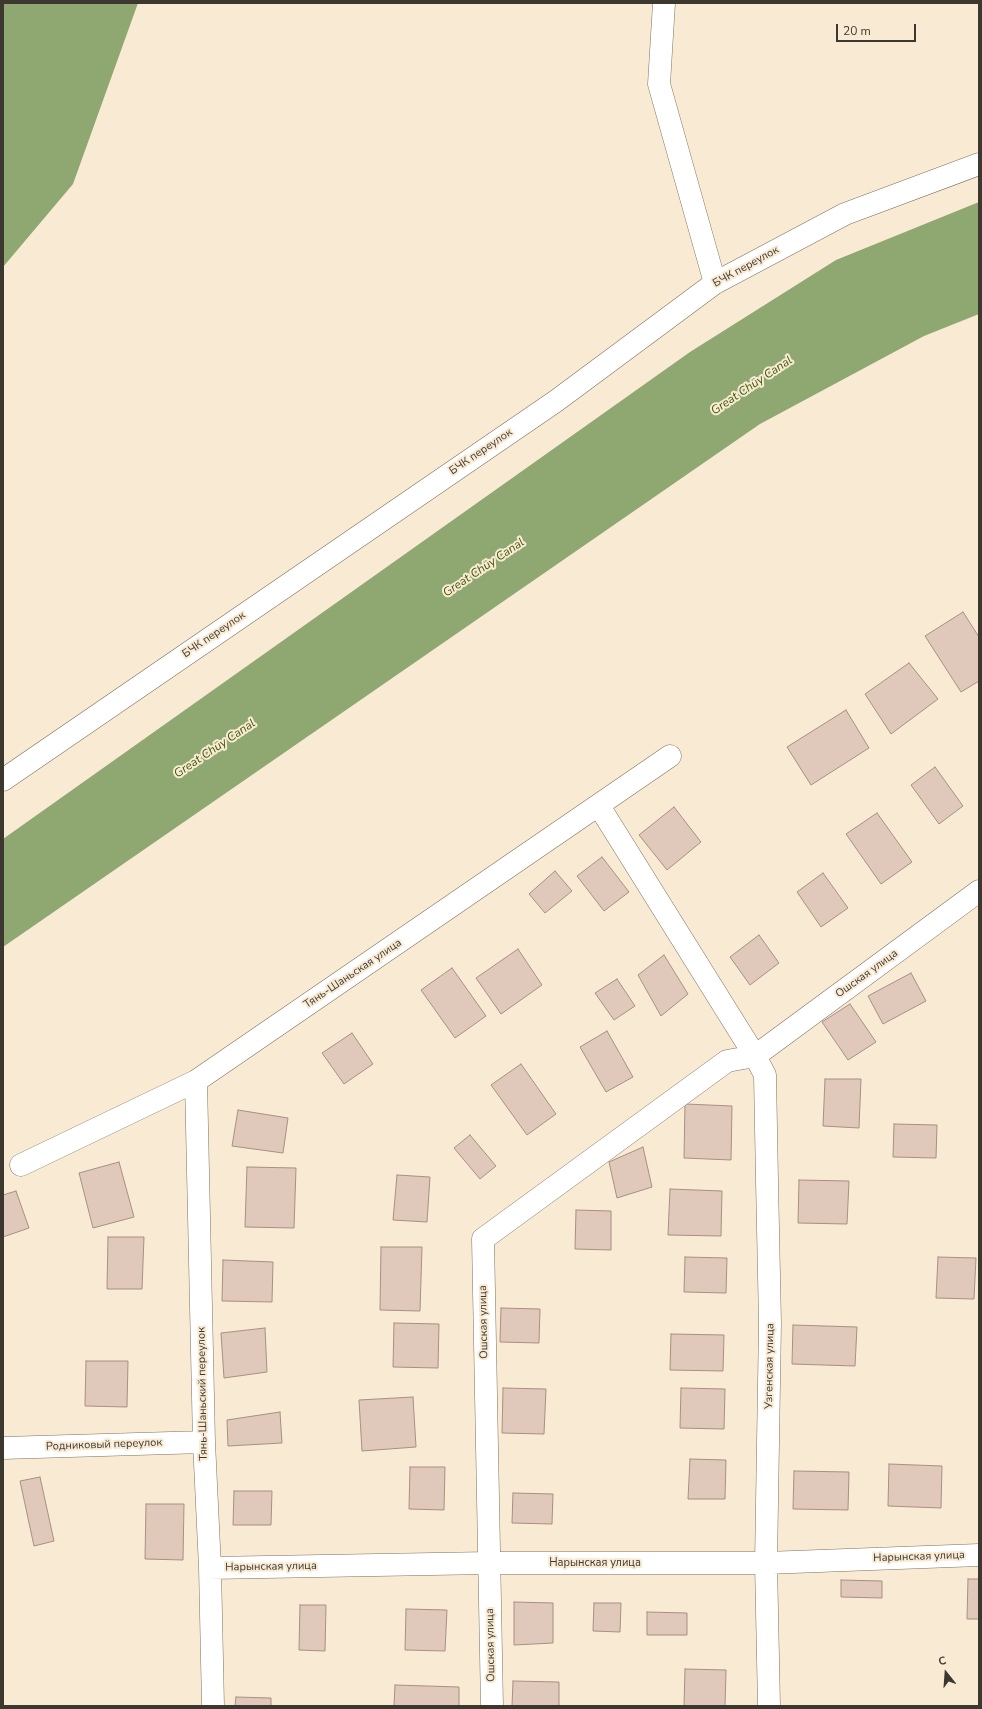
<!DOCTYPE html>
<meta charset="utf-8">
<style>
body{margin:0}
#map{position:relative;width:982px;height:1709px;overflow:hidden;background:#f9ead4;font-family:"Nunito Sans",sans-serif}
canvas{display:block}
.frame{position:absolute;inset:0;border:4px solid #3d382f;pointer-events:none}
.north{position:absolute;left:926px;top:1653px;width:40px;height:40px;-webkit-text-stroke:3px #f9ead4;paint-order:stroke;rotate:343deg;font-size:11px;font-weight:700;line-height:16px;text-align:center;color:#3d382f}
.north::after{content:'';display:block;margin:auto;width:14px;height:18px;background:#3d382f;clip-path:polygon(50% 0,100% 100%,50% 72%,0 100%)}
.scale{position:absolute;left:836px;top:24px;width:80px;height:18px;box-sizing:border-box;border:2px solid #3d382f;border-top:0;padding-left:5px;font-size:12px;line-height:14px;white-space:nowrap;color:#3d382f;-webkit-text-stroke:3px #f9ead4;paint-order:stroke}
</style>
<div id="map">
<canvas width="982" height="1709"></canvas>
<div class="frame"></div>
<div class="north">С</div>
<div class="scale">20 m</div>
</div>
<script>
const g = document.querySelector('canvas').getContext('2d');
g.lineJoin = 'round';
function fillPath(path, color) { g.fillStyle = color; g.fill(path, 'evenodd'); }
const poly = rows => new Path2D(rows.map(r => 'M' + r).join(''));
function stroke(path, color, width, dash) { g.strokeStyle = color; g.lineWidth = width; g.lineCap = dash ? 'butt' : 'round'; g.setLineDash(dash || []); g.stroke(path); }
function label(font, color, halo, rows, align = 'center') {
  g.font = font + ' "Nunito Sans",sans-serif'; g.lineWidth = 4; g.setLineDash([]); g.textBaseline = 'middle'; g.strokeStyle = halo; g.fillStyle = color; for (const [text, x, y, turn = 0] of rows) {
    g.save(); g.translate(x, y); g.rotate((+turn || 0) * Math.PI / 180); g.textAlign = isNaN(turn) ? turn : align; if (halo) g.strokeText(text, 0, 0); g.fillText(text, 0, 0); g.restore();
  }
}
const water = poly([
 [3,3,138,3,73,184,3,267],
 [979,202,979,314,924,336,760,424,3,947,3,839,690,352,836,260]
]);
const building = poly([
 [963,612,979,637,979,681,961,692,925,636,963,612],
 [909,663,938,699,891,734,865,694,909,663],
 [846,710,869,748,811,785,787,747,846,710],
 [935,767,963,806,939,824,911,785,935,767],
 [674,807,701,842,667,870,639,835,674,807],
 [877,813,912,862,881,884,846,834,877,813],
 [602,857,629,892,604,911,577,876,602,857],
 [555,871,572,891,545,913,529,894,555,871],
 [823,873,848,908,821,927,797,892,823,873],
 [759,935,779,963,750,985,730,957,759,935],
 [518,949,542,985,501,1014,476,978,518,949],
 [664,955,688,994,661,1016,638,975,664,955],
 [452,968,486,1016,455,1038,421,990,452,968],
 [911,973,926,1001,883,1024,868,996,911,973],
 [617,979,635,1006,614,1020,595,993,617,979],
 [850,1004,876,1042,848,1060,822,1022,850,1004],
 [607,1031,633,1077,606,1092,580,1047,607,1031],
 [352,1033,373,1064,344,1084,322,1053,352,1033],
 [521,1064,556,1114,527,1135,491,1085,521,1064],
 [825,1079,861,1079,859,1128,823,1126,825,1079],
 [685,1104,732,1106,731,1160,684,1158,685,1104],
 [238,1110,288,1118,283,1153,232,1146,238,1110],
 [894,1124,937,1125,936,1158,893,1157,894,1124],
 [470,1135,496,1166,480,1179,454,1148,470,1135],
 [643,1147,652,1187,617,1198,609,1162,643,1147],
 [119,1162,134,1217,93,1228,79,1173,119,1162],
 [247,1167,296,1168,294,1228,245,1227,247,1167],
 [397,1175,430,1177,427,1222,393,1220,397,1175],
 [799,1180,849,1181,847,1224,798,1223,799,1180],
 [670,1189,722,1191,721,1236,668,1235,670,1189],
 [16,1191,29,1228,3,1237,3,1195,16,1191],
 [576,1210,611,1211,611,1250,575,1249,576,1210],
 [108,1237,144,1237,142,1289,107,1289,108,1237],
 [381,1247,422,1247,420,1311,380,1310,381,1247],
 [685,1257,727,1258,726,1293,684,1292,685,1257],
 [938,1257,976,1258,974,1299,936,1298,938,1257],
 [223,1260,273,1262,272,1302,222,1301,223,1260],
 [501,1308,540,1309,539,1343,500,1342,501,1308],
 [394,1323,439,1324,438,1368,393,1367,394,1323],
 [793,1325,857,1327,855,1366,792,1364,793,1325],
 [265,1328,267,1372,224,1378,221,1333,265,1328],
 [671,1334,724,1335,723,1371,670,1370,671,1334],
 [86,1361,128,1361,127,1407,85,1406,86,1361],
 [503,1388,546,1389,544,1434,502,1433,503,1388],
 [681,1388,725,1389,724,1429,680,1428,681,1388],
 [413,1397,416,1447,362,1451,359,1400,413,1397],
 [280,1412,282,1443,228,1446,227,1420,280,1412],
 [690,1459,726,1460,725,1499,688,1499,690,1459],
 [889,1464,942,1466,941,1508,888,1506,889,1464],
 [410,1467,445,1467,444,1510,409,1509,410,1467],
 [794,1471,849,1472,848,1510,793,1509,794,1471],
 [40,1477,54,1541,34,1546,20,1481,40,1477],
 [234,1491,272,1491,271,1525,233,1525,234,1491],
 [513,1493,553,1494,552,1524,512,1523,513,1493],
 [146,1504,184,1504,183,1560,145,1559,146,1504],
 [968,1579,979,1579,979,1619,967,1619,968,1579],
 [841,1580,882,1581,882,1598,841,1597,841,1580],
 [514,1602,553,1603,553,1643,514,1645,514,1602],
 [594,1603,621,1603,620,1632,593,1631,594,1603],
 [300,1605,326,1605,325,1651,299,1650,300,1605],
 [406,1609,447,1610,445,1651,405,1650,406,1609],
 [647,1612,687,1613,687,1635,647,1635,647,1612],
 [685,1669,726,1670,725,1706,684,1706,685,1669],
 [513,1681,559,1682,559,1706,512,1706,513,1681],
 [395,1685,459,1687,459,1706,394,1706,395,1685],
 [236,1697,271,1698,271,1706,235,1706,236,1697]
]);
const street = poly([
 [664,3,659,84,715,283],
 [3,780,556,401,715,283,845,214,979,164],
 [599,806,755,1056,979,891],
 [196,1081,204,1442,210,1568,213,1706],
 [21,1165,196,1081,670,756],
 [3,1448,204,1442],
 [210,1568,488,1563,766,1563,979,1555],
 [492,1706,483,1239,727,1061,755,1056,765,1075,767,1181,770,1323,766,1563,769,1706]
]);
const streetNames = [
 ["БЧК переулок",746,267,-29],
 ["БЧК переулок",481,452,-34],
 ["БЧК переулок",214,635,-34],
 ["Тянь-Шаньская улица",353,974,-34],
 ["Ошская улица",867,974,-36],
 ["Ошская улица",484,1322,-91],
 ["Узгенская улица",770,1366,-89],
 ["Тянь-Шаньский переулок",203,1394,-91],
 ["Родниковый переулок",104,1445,-2],
 ["Нарынская улица",919,1557,-2],
 ["Нарынская улица",595,1563],
 ["Нарынская улица",271,1567,-1],
 ["Ошская улица",491,1645,-91]
];
const waterNames = [
 ["Great Chüy Canal",752,386,-34],
 ["Great Chüy Canal",484,568,-34],
 ["Great Chüy Canal",215,749,-34]
];
fillPath(water, '#8fa771');
fillPath(building, '#e0c8ba');
stroke(building, '#a69082', 1);
stroke(street, '#7e725e', 23);
stroke(street, '#fff', 22);
label('11px', '#3d382f', '#f9ead4', streetNames);
label('italic 12px', '#3f5b06', '#f9ead4', waterNames);
</script>
